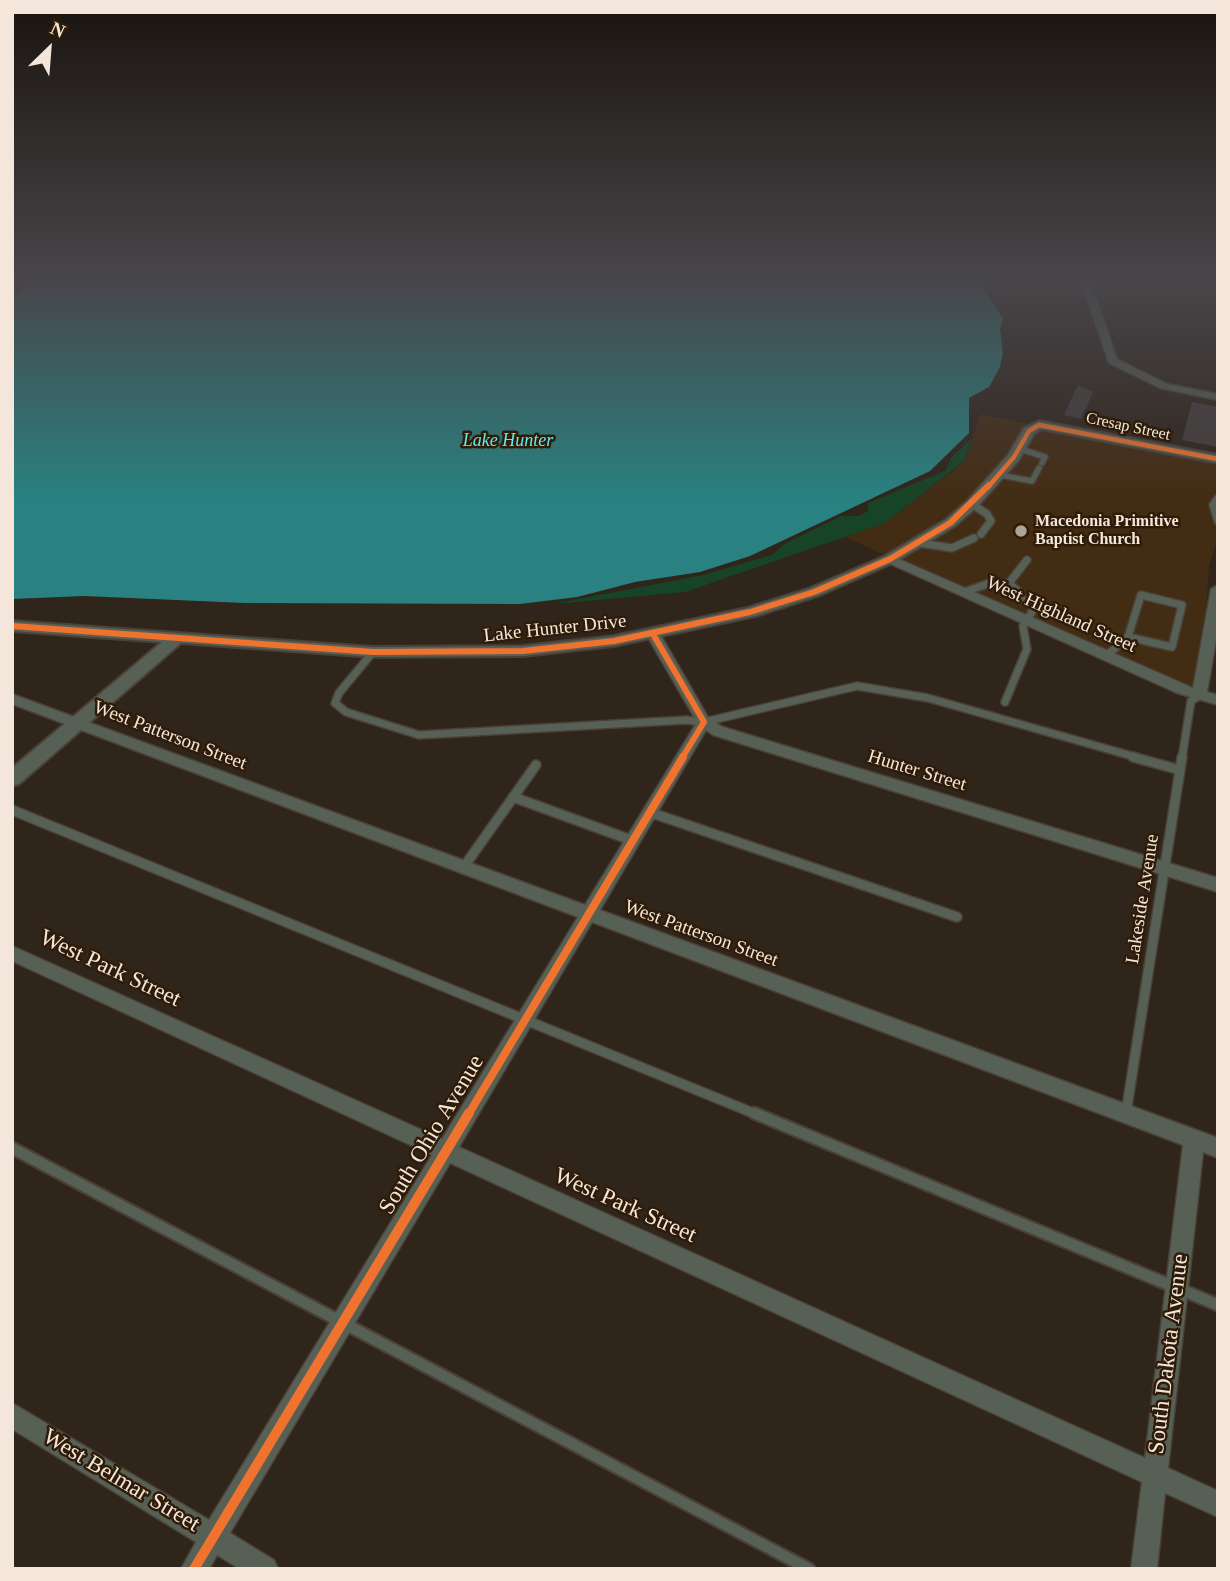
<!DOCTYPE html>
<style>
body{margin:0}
#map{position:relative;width:1230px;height:1581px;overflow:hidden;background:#30251b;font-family:"Times New Roman",serif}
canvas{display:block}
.frame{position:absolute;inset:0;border:14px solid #f4e6da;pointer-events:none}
.north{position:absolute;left:14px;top:14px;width:70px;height:70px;-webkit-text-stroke:5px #2f1c08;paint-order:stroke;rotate:25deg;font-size:19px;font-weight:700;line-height:28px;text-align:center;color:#f4e6da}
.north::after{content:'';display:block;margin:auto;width:24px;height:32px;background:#f4e6da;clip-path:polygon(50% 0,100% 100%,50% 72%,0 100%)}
</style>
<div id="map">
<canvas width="1230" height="1581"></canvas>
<div class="frame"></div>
<div class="north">N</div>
</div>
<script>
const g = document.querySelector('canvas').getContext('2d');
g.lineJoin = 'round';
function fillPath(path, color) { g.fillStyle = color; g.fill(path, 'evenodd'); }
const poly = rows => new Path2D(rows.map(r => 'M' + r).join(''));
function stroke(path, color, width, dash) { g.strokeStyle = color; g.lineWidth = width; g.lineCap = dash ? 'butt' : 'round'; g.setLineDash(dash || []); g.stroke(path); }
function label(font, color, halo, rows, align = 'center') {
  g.font = font + ' "Times New Roman",serif'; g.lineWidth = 5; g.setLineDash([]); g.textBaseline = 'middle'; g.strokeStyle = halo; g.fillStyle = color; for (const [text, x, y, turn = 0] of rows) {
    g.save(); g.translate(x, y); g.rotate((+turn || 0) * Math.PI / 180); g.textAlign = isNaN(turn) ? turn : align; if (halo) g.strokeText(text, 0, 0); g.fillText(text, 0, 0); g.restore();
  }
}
const built = poly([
 [981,414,1029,424,985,485,964,503,908,543,885,555,845,537,885,523,964,462],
 [1043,428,1218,464,1218,538,1209,566,1206,610,1192,687,902,559,976,509,1011,473,1035,433]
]);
const green = poly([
 [972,438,964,461,885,523,685,592,553,604,703,575,772,555,786,543,841,516,859,516,868,511,868,503,945,471,951,458]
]);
const water = poly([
 [47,278,978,278,1003,319,1000,329,1003,353,1000,367,989,387,969,398,969,433,930,471,750,556,700,572,635,582,577,597,520,604,245,603,84,596,12,599,12,294]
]);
const building = poly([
 [1078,385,1093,392,1081,419,1064,415],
 [1192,402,1218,407,1218,447,1182,440]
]);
const serviceFar3 = poly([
 [1020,449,1045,457,1042,463],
 [1000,475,1032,481,1039,468]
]);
const serviceFar2 = poly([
 [1218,498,1213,505,1218,521],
 [972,504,987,514,991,521,981,534],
 [919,543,952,548,974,538],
 [1009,583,1027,560],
 [964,592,987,584,1009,583,1018,591,1018,597,1035,607,1023,626,1027,649,1005,702],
 [1141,595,1182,605,1172,647,1128,637,1141,595],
 [373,652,339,693,335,703,346,712,419,735,686,720,704,722,857,686,928,698,1139,758],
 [1106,656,1128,637],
 [1182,758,1191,701,1199,696]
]);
const serviceFar1 = poly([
 [1133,757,1180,770],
 [513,797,631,840],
 [12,810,758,1115],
 [649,812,957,917],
 [463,868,536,765],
 [1126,1113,1182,757]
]);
const service = poly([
 [754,1113,1218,1305],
 [12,1148,809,1569]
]);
const minor = poly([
 [1080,278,1089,278,1117,359,1167,384,1218,394,1218,400,1160,388,1109,363,1080,278],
 [890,555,1193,688,1211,589,1218,585,1218,629,1207,692,1218,695,1218,705,1177,693,886,562,886,556,890,555],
 [653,630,660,634,709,719,723,727,1218,878,1218,892,713,735,706,730,600,910,1218,1138,1218,1158,1203,1152,1168,1468,1218,1491,1218,1517,1165,1493,1157,1569,1131,1569,1142,1482,450,1163,230,1533,274,1560,278,1569,240,1569,217,1555,209,1569,181,1569,196,1542,12,1429,12,1403,209,1520,432,1155,12,961,12,946,442,1139,578,917,12,704,12,694,585,905,697,722,646,634,653,630],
 [592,922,1183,1145,1145,1458,459,1147,592,922]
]);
const tertiary = poly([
 [1039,421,1218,455,1218,463,1041,429,1034,434,1019,460,977,507,955,526,895,562,820,595,756,616,614,646,523,656,373,657,181,643,19,784,12,786,12,768,162,642,12,631,12,621,373,647,523,646,614,636,747,608,808,589,885,556,945,520,967,501,1008,455,1024,428,1039,421]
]);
const cyclewayFar3 = poly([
 [988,487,1014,457,1029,431,1039,425,1218,459]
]);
const cyclewayFar2 = poly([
 [12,626,373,652,523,651,614,641,750,612,814,592,890,559,950,523,989,485],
 [653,634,704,722,682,758]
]);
const cyclewayFar1 = poly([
 [468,1115,683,757]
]);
const cycleway = poly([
 [194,1569,469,1113]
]);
const markers = [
 [1021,531,7,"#afa297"]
];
const farStreetnames = [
 ["Cresap Street",1128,427,12]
];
const farPoinames = [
 ["Macedonia Primitive",1035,522],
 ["Baptist Church",1035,540]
];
const farWaternames = [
 ["Lake Hunter",508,441]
];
const streetNames = [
 ["West Highland Street",1061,615,24],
 ["Lake Hunter Drive",555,629,-6],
 ["West Patterson Street",170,736,21],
 ["Hunter Street",917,771,17],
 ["Lakeside Avenue",1143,899,-81],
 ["West Patterson Street",701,934,20]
];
const nearStreetnames = [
 ["West Park Street",110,969,25],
 ["South Ohio Avenue",432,1135,-59],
 ["West Park Street",625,1206,24],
 ["South Dakota Avenue",1169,1354,-83],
 ["West Belmar Street",121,1481,31]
];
fillPath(built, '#432c14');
fillPath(green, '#174426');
fillPath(water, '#2a8181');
fillPath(building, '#443d3c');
stroke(serviceFar3, '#4a4037', 8);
stroke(serviceFar2, '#4a4037', 10);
stroke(serviceFar1, '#4a4037', 12);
stroke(service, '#4a4037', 15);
stroke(minor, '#4a4037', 3);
stroke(tertiary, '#4a4037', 4);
stroke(serviceFar3, '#576055', 5);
stroke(serviceFar2, '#576055', 7);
stroke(serviceFar1, '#576055', 9);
stroke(service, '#576055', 11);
fillPath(minor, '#576055');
fillPath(tertiary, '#576055');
stroke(cyclewayFar3, '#ef722f', 4.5);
stroke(cyclewayFar2, '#ef722f', 6);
stroke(cyclewayFar1, '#ef722f', 8);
stroke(cycleway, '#ef722f', 10);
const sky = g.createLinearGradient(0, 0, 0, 500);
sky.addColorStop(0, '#1a140f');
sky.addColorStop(0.56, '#48464a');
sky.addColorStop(1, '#48464a00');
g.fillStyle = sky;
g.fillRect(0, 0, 1230, 500);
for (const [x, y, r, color] of markers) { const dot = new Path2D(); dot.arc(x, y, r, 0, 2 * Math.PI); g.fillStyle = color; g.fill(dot); stroke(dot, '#2f1c08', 2.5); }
label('16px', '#f4e6da', '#2f1c08', farStreetnames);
label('bold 16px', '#f4e6da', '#2f1c08', farPoinames, 'left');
label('italic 18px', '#62e8e9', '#2f1c08', farWaternames);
label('19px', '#f4e6da', '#2f1c08', streetNames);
label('23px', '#f4e6da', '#2f1c08', nearStreetnames);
</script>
